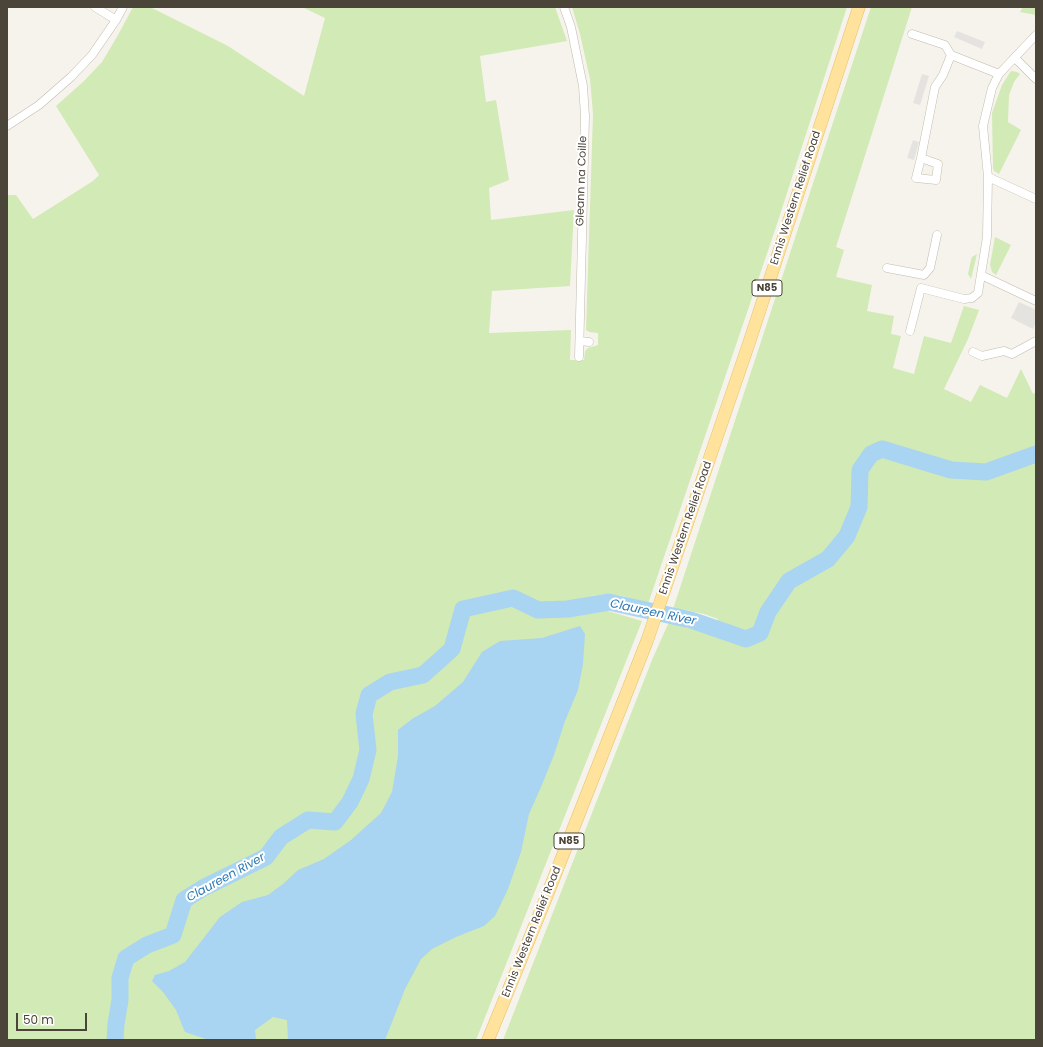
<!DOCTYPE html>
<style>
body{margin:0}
#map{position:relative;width:1043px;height:1047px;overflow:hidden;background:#f6f3ec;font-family:Poppins,sans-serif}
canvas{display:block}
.frame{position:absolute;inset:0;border:8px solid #4b4439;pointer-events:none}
.scale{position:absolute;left:16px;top:1013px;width:71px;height:18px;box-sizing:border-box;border:2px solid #4b4439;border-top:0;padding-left:5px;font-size:12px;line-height:14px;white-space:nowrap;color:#4b4439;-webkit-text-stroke:3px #fff;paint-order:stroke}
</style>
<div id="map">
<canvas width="1043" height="1047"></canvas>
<div class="frame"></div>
<div class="scale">50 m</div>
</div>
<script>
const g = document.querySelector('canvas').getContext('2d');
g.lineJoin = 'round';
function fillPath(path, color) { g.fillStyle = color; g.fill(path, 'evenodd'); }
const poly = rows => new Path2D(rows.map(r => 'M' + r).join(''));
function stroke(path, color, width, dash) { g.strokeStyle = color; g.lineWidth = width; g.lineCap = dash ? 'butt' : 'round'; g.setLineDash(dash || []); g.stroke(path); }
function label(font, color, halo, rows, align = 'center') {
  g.font = font + ' Poppins,sans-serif'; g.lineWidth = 4; g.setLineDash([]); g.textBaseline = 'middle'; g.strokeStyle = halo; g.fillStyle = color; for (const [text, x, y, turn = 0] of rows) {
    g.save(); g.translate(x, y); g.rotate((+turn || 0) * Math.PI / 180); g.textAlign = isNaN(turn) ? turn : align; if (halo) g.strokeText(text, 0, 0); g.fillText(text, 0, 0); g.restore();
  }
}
const green = poly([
 [133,7,150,7,228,46,304,96,325,18,302,7,555,7,567,41,480,56,486,102,496,100,509,180,489,188,491,220,574,210,570,286,492,291,489,333,571,330,570,360,584,360,585,351,588,348,598,345,598,333,589,332,586,330,593,114,590,79,580,34,572,7,847,7,776,227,648,604,623,596,607,594,591,596,585,609,601,609,642,621,476,1040,7,1040,7,195,16,195,33,219,93,181,99,175,56,106,84,81,102,62,118,35],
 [871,7,912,7,836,247,844,250,836,277,872,285,867,311,894,316,891,334,901,336,893,368,914,374,924,336,951,343,964,306,979,310,968,339,944,389,971,402,980,385,1007,398,1021,369,1033,394,1036,392,1036,1040,503,1040,652,660,669,622,712,635,718,619,704,614,686,610,673,609],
 [1023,7,1036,7,1036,15,1020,12],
 [1011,71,1017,72,1020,74,1014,82,1009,95,1008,122,1021,130,999,174,994,171,993,168,992,113,1002,85],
 [995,237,1011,245,996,275,992,272,990,265],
 [977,254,971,279,968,274,971,260,972,257]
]);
const parking = poly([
 [957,31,985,42,982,49,954,37],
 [922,74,929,76,920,105,913,103],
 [913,140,919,142,914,160,907,158],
 [1019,302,1036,310,1036,323,1033,329,1011,318]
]);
const water = poly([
 [580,626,585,634,583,664,578,690,565,721,554,755,541,787,529,814,521,852,508,889,495,916,484,926,456,937,432,949,421,959,405,989,385,1040,288,1040,287,1020,273,1017,255,1030,256,1040,209,1040,185,1032,176,1010,163,992,152,981,155,975,169,971,185,962,220,917,242,902,268,895,283,884,298,870,324,859,351,840,381,813,392,792,398,756,398,730,412,719,435,706,463,682,482,652,500,641,542,638]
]);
const river = poly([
 [115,1040,116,1024,120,1000,120,978,126,958,147,945,173,935,184,900,203,888,266,857,281,837,308,820,335,822,350,802,361,779,368,750,364,714,369,695,390,682,423,675,452,649,463,609,513,598,538,610,568,609,609,602,691,620,746,639,760,633,768,612,789,581,828,559,847,536,859,507,860,470,871,454,882,449,951,470,986,472,1036,454]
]);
const minor = poly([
 [95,7,116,20],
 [564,7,571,27,583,86,585,116,579,357],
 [912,34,945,45,951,55],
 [1015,58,1036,79],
 [7,126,39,105,71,77,92,55,116,20,123,7],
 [921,158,916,178,936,180,938,164,921,158,935,87,943,75,951,55,999,74],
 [988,177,1036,199],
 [887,268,924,275,930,268,937,235],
 [981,275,1036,301],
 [910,331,921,288,964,299,972,298,978,293,987,237,988,177,983,126,992,88,999,74,1036,35],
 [580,341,589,342],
 [973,352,982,356,1004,351,1012,354,1036,341]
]);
const primary = poly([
 [488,1040,544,903,647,641,749,343,859,7]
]);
const shields = [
 [767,288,30],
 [569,841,30]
];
const shieldNames = [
 ["N85",767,288],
 ["N85",569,841]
];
const streetNames = [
 ["Gleann na Coille",582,181,-88],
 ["Ennis Western Relief Road",796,198,-72],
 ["Ennis Western Relief Road",686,528,-71],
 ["Ennis Western Relief Road",532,932,-68]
];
const waterNames = [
 ["Claureen River",653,613,12],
 ["Claureen River",226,878,-29]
];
fillPath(green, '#d2eab5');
fillPath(parking, '#e5e3e0');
fillPath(water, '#a9d4f2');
stroke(river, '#a9d4f2', 17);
stroke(minor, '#c2bbae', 9);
stroke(primary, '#e6c16a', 13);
stroke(minor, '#fff', 8);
stroke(primary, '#ffe39c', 12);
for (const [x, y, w] of shields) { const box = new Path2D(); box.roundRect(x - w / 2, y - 8, w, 16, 3); g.fillStyle = '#fff'; g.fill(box); stroke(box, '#4b4439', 1); }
label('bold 10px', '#4b4439', null, shieldNames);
label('11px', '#4b4439', '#fff', streetNames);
label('italic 12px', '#2e7ab2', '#fff', waterNames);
</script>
